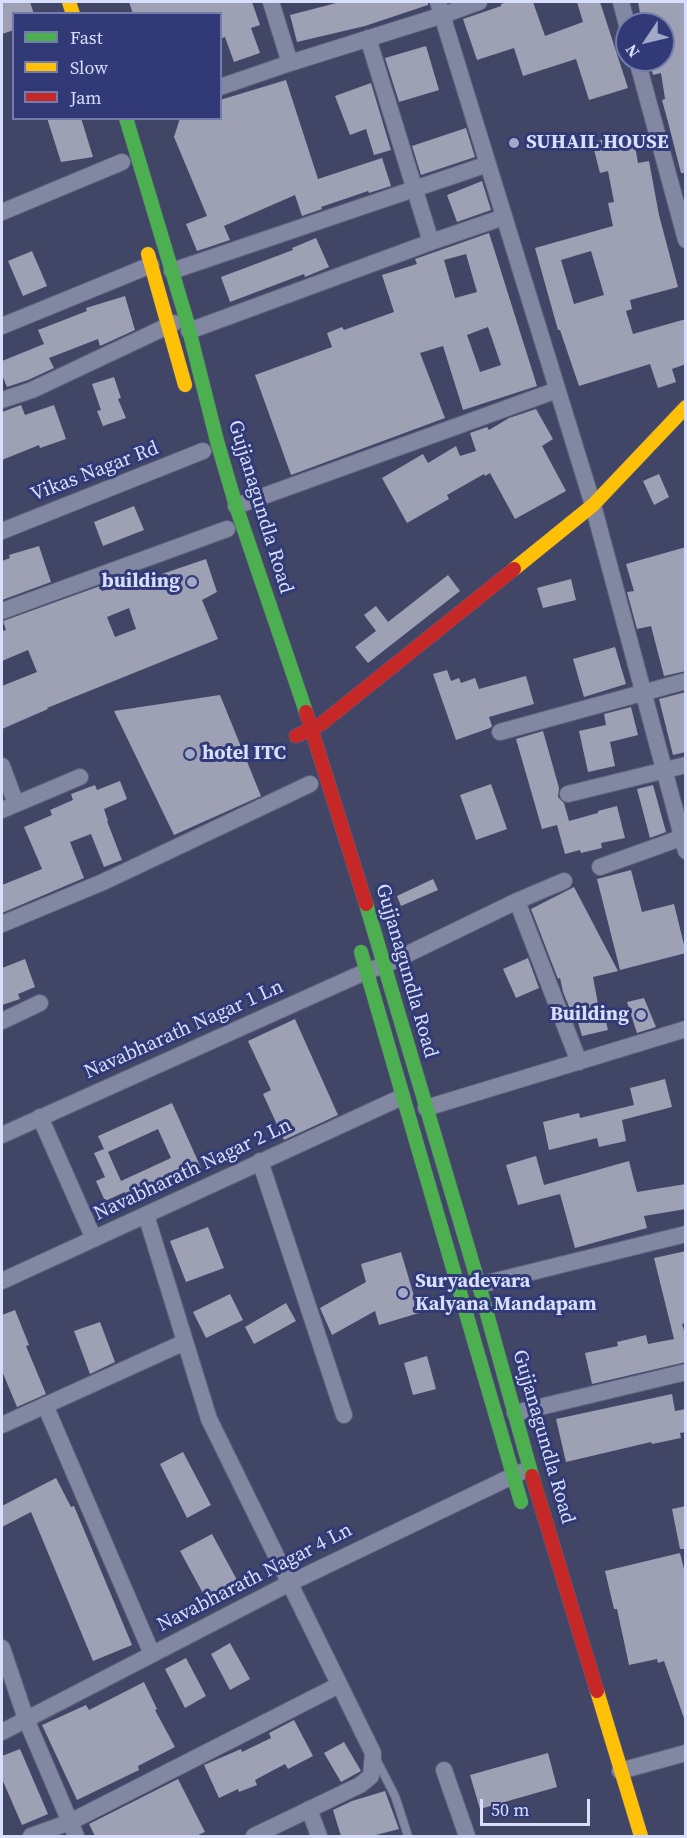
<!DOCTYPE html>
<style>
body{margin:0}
#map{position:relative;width:687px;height:1838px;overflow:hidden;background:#414667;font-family:"Source Serif 4",serif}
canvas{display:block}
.frame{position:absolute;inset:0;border:3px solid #d7dffc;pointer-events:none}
.legend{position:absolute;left:12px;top:12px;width:210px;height:108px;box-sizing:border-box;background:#313a77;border:2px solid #737cac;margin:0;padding:8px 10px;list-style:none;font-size:18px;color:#d7dffc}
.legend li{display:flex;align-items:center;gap:12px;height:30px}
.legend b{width:30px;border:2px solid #737cac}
.north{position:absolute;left:615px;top:12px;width:60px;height:60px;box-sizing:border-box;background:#313a77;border:2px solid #737cac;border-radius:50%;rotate:235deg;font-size:16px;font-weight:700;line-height:24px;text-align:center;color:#d7dffc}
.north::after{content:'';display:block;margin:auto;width:21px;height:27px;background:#a2a9c8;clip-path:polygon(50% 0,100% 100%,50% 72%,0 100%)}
.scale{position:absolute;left:480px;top:1799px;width:110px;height:27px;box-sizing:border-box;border:3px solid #d7dffc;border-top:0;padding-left:8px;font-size:18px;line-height:21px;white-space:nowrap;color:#d7dffc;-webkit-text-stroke:4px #313a77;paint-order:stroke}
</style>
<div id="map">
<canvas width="687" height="1838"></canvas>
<div class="frame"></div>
<ul class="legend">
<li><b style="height:8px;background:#4caf50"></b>Fast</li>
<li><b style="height:8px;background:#ffc107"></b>Slow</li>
<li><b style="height:8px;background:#c62828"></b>Jam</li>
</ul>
<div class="north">N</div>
<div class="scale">50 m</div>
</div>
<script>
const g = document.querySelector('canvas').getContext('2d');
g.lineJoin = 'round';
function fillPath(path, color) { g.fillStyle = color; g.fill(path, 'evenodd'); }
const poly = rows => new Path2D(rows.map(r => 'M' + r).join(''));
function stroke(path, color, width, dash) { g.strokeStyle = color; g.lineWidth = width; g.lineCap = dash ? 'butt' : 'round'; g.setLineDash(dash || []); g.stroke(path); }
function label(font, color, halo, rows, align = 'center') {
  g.font = font + ' "Source Serif 4",serif'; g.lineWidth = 6; g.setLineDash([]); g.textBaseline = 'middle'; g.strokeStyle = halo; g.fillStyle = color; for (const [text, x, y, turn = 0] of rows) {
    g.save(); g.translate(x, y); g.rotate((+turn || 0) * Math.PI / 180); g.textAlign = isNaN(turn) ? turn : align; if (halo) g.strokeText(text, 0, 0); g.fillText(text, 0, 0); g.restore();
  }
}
const building = poly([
 [2,2,30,2,34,14,14,14,14,30,2,34],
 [129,2,252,2,260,25,251,28,260,53,234,62,225,37,220,39,220,14,133,14],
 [340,2,428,2,428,5,365,26,297,42,290,15],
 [508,2,533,2,545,36,583,22,577,2,600,2,628,88,589,100,576,59,523,76,514,48,477,60,463,19,501,6,501,4],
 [638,2,686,2,686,173,681,173,668,122,662,100,665,99,661,73,653,75,649,60,663,60,663,24,642,24],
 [426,46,439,90,399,102,385,58],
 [286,80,318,179,382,158,391,186,369,193,368,191,321,207,322,209,302,216,295,195,224,226,230,240,197,251,186,224,207,216,174,137,180,118,220,118,220,100],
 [371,83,391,150,374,155,366,129,350,135,335,96],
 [47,118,81,118,93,157,61,162],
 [466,128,475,157,421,175,412,146],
 [633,134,638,163,649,161,659,215,678,287,630,300,632,309,626,311,633,334,686,319,686,364,672,369,676,382,658,388,650,364,579,386,560,330,558,330,535,248,613,226,608,203,614,202,608,171,600,173,592,142],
 [591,251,604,295,574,304,561,260],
 [482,181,491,210,457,222,447,195],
 [489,233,537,386,463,410,443,346,420,353,445,418,291,475,255,375,332,347,327,333,342,327,344,330,394,312,382,275,417,264,415,259],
 [466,254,477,292,455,298,444,260],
 [488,327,501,365,480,372,467,335],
 [316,238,329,267,305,277,304,274,230,302,221,277,293,250,292,248],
 [32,251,47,286,23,296,8,261],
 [125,296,135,330,100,346,98,339,49,358,54,368,28,380,7,387,2,375,2,361,44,344,38,330,87,311,86,308],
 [114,377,121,398,118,399,126,418,103,426,97,411,101,410,92,384],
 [21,405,25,415,54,405,66,439,40,448,39,445,2,460,2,412],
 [536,409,553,439,542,446,566,491,515,519,490,473,485,476,484,474,447,495,449,499,407,523,382,478,423,454,428,463,456,446,460,456,476,451,470,433,487,427,489,430,509,418],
 [659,474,669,497,654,505,643,481],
 [134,506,144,530,103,546,94,522],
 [39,546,51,582,2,600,2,561,10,558,9,555],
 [686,547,686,671,664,676,651,626,637,629,627,592,634,591,626,564],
 [206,559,217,592,202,600,218,639,47,708,48,709,2,729,2,686,37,672,28,650,2,661,2,631,6,630,3,621,100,586,102,591,156,576],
 [129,608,136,629,115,637,107,617],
 [448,575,460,591,368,663,355,647,376,631,364,615,376,606,388,622],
 [571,579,576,600,543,608,537,588],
 [615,647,626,684,584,697,573,659],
 [447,670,451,681,459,678,461,683,475,678,479,689,526,676,534,704,489,717,492,726,490,728,456,740,433,674],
 [686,692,686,752,673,755,659,699],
 [220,695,261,796,174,835,114,711],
 [631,707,638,735,610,742,615,766,588,772,579,731,606,725,604,714],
 [543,731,559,788,558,797,564,803,569,821,598,813,598,811,617,806,625,838,601,843,602,848,581,853,580,850,565,854,557,825,542,829,516,739],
 [120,781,127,799,104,809,108,821,107,821,122,860,104,867,91,834,70,842,84,878,2,913,2,885,42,869,24,827,52,815,50,810,73,800,71,794,95,785,97,790],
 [491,784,507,829,476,840,460,795],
 [653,785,666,832,650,838,637,789],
 [631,870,642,912,674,904,686,953,620,970,597,879],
 [433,879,438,890,401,906,397,896],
 [574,887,618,971,593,977,598,1004,601,1003,608,1030,582,1036,574,1008,570,1009,563,992,560,978,558,979,531,909],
 [528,958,539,988,516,998,503,969],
 [25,959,35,987,18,994,20,999,2,1005,2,968],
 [644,998,656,1027,637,1033,627,1002],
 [295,1019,338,1115,284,1140,263,1094,271,1090,248,1041],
 [665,1079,672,1107,622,1120,626,1141,599,1147,597,1138,549,1150,543,1122,579,1113,580,1118,634,1105,630,1088],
 [172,1103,201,1168,128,1200,125,1192,105,1201,96,1181,105,1177,94,1153,104,1149,98,1136],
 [158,1129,171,1158,121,1181,108,1152],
 [536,1156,544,1185,629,1161,637,1192,686,1184,686,1209,644,1216,647,1228,575,1248,560,1194,518,1205,506,1165],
 [208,1227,224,1268,186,1282,170,1241],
 [686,1251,686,1323,682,1324,686,1337,686,1362,592,1384,585,1353,618,1346,617,1342,646,1335,648,1344,674,1339,654,1258],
 [401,1252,419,1313,379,1325,375,1311,332,1335,320,1308,366,1282,361,1264],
 [230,1294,243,1320,206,1338,193,1312],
 [286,1303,296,1321,254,1344,245,1327],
 [15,1310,29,1345,26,1346,46,1394,17,1407,2,1371,2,1315],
 [100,1322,115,1362,90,1374,74,1331],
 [427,1356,436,1389,413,1395,404,1363],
 [672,1394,675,1411,686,1409,686,1432,680,1433,681,1438,652,1444,651,1442,566,1462,556,1419],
 [183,1452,211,1505,187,1518,160,1464],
 [56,1478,71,1507,74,1506,132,1645,93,1661,31,1512,2,1527,2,1506],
 [686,1506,686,1549,680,1549,672,1509],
 [212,1534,237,1580,205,1597,180,1551],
 [680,1553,686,1577,686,1718,684,1718,664,1661,658,1663,657,1659,629,1665,617,1609,614,1609,605,1571],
 [230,1643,250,1679,230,1690,211,1654],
 [186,1658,206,1696,185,1708,165,1669],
 [144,1682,157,1709,155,1710,175,1747,138,1766,139,1770,77,1800,42,1725,86,1705,89,1710],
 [294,1720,313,1756,288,1769,285,1764,255,1780,257,1785,239,1792,238,1789,219,1798,204,1765,241,1749,242,1752,271,1738,269,1733],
 [344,1742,361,1771,341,1782,324,1753],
 [20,1749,48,1814,22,1825,2,1779,2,1756],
 [548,1753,557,1787,480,1809,470,1775],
 [178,1779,205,1832,196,1836,95,1836,89,1824],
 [385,1791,399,1829,372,1836,341,1836,333,1810,352,1801]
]);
const lane = poly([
 [375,1757,395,1796,408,1836]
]);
const street = poly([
 [271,2,290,63],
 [438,2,593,505,686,851],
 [621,2,627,25],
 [368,38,431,242],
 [637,60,686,240],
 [220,87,290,63,443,15,479,2],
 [2,212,122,162],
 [172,271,488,164],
 [2,326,151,265],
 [189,331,431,242,504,217],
 [2,400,32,390,174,323],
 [236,506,557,390],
 [2,531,203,451],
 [2,611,227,529],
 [500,732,686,681],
 [2,766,16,804],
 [568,794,686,765],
 [2,810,80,777],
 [600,867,686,836],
 [517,901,579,1062],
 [2,924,103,882,310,784],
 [2,1021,40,1003],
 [426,1108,686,1029],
 [40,1117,94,1239],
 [2,1135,367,971,385,965,517,901,564,881],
 [260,1161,344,1415],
 [146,1215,209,1419,373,1753,371,1776,360,1785,254,1836],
 [2,1281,402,1097],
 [479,1285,686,1234],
 [45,1405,152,1654],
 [515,1413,686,1372],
 [2,1425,185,1342],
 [2,1648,26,1719,76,1836],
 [2,1732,290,1583,521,1472],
 [444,1770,467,1836],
 [620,1771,686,1753],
 [309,1809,319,1836],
 [31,1836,70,1822,339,1685]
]);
const fast = poly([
 [126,118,186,318,217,441,236,506,306,712],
 [366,904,479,1285,532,1476],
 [361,952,521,1502]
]);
const slow = poly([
 [69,2,73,14],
 [148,254,185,385],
 [514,569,593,505,686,407],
 [597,1691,641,1836]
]);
const jam = poly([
 [306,712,366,904],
 [296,736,321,724,514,569],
 [532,1476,597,1691]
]);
const markers = [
 [514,143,6,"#a2a9c8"],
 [192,582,6,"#a2a9c8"],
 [190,754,6,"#a2a9c8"],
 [641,1015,6,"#a2a9c8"],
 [403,1293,6,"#a2a9c8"]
];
const poiNames = [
 ["SUHAIL HOUSE",526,143],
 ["building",180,582,"right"],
 ["hotel ITC",202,754],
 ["Building",629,1015,"right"],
 ["Suryadevara",415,1282],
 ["Kalyana Mandapam",415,1305]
];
const streetNames = [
 ["Vikas Nagar Rd",95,472,-21],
 ["Gujjanagundla Road",260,507,73],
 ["Gujjanagundla Road",406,971,74],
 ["Navabharath Nagar 1 Ln",184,1030,-24],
 ["Navabharath Nagar 2 Ln",193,1170,-25],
 ["Gujjanagundla Road",543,1437,74],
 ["Navabharath Nagar 4 Ln",255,1578,-27]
];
fillPath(building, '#9da1b3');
stroke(lane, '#5d627c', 10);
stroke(street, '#5d627c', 18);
stroke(fast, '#5d627c', 15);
stroke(slow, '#5d627c', 15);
stroke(jam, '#5d627c', 15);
stroke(lane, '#8287a2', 8);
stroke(street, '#8287a2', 16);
stroke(fast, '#4caf50', 14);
stroke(slow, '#ffc107', 14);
stroke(jam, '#c62828', 14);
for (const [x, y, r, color] of markers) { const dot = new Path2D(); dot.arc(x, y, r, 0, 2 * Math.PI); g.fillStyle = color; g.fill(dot); stroke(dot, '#313a77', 2); }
label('bold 20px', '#d7dffc', '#313a77', poiNames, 'left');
label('20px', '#d7dffc', '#313a77', streetNames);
</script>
